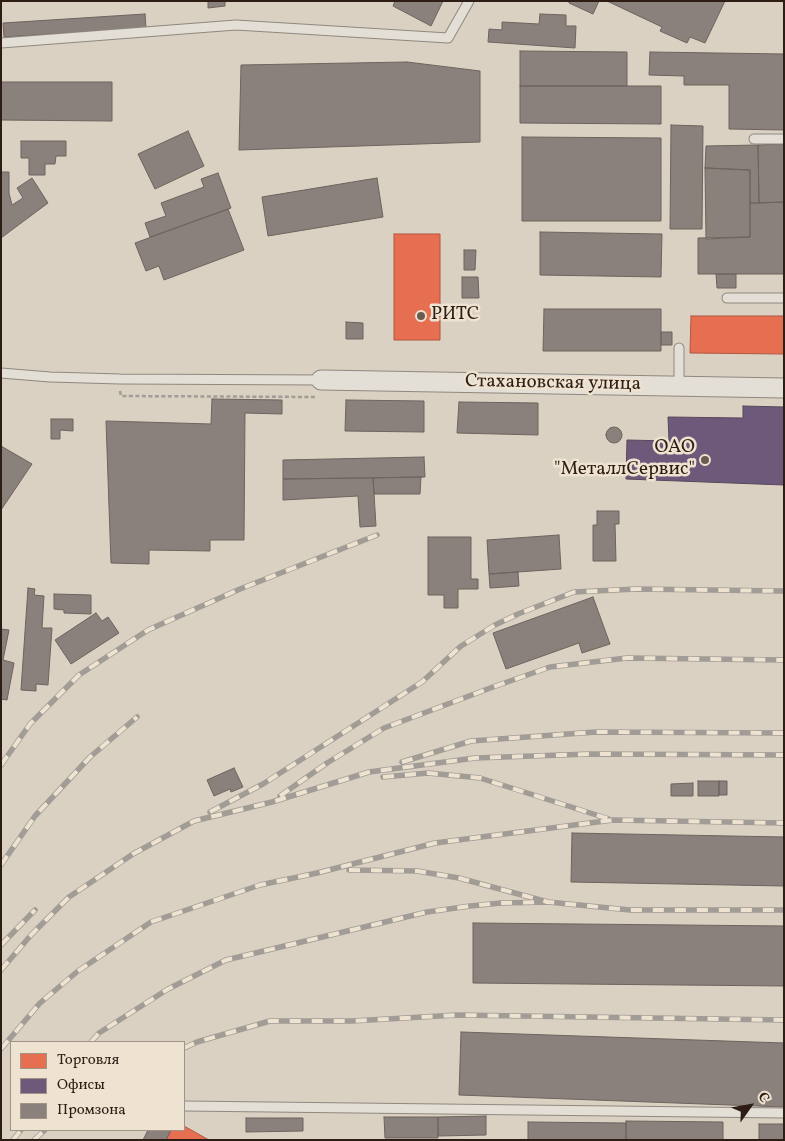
<!DOCTYPE html>
<meta charset="utf-8">
<style>
body{margin:0}
#map{position:relative;width:785px;height:1141px;overflow:hidden;background:#dad1c2;font-family:Vollkorn,serif}
canvas{display:block}
.frame{position:absolute;inset:0;border:2px solid #2e1d14;pointer-events:none}
.legend{position:absolute;left:10px;top:1041px;width:175px;height:90px;box-sizing:border-box;background:#eee2d1;border:1px solid #a19385;margin:0;padding:6px 9px;list-style:none;font-size:15px;color:#2e1d14}
.legend li{display:flex;align-items:center;gap:10px;height:25px}
.legend b{width:25px;border:1px solid #a19385}
.north{position:absolute;left:725px;top:1081px;width:50px;height:50px;-webkit-text-stroke:4px #eee2d1;paint-order:stroke;rotate:58deg;font-size:14px;font-weight:700;line-height:20px;text-align:center;color:#2e1d14}
.north::after{content:'';display:block;margin:auto;width:18px;height:22px;background:#2e1d14;clip-path:polygon(50% 0,100% 100%,50% 72%,0 100%)}
</style>
<div id="map">
<canvas width="785" height="1141"></canvas>
<div class="frame"></div>
<ul class="legend">
<li><b style="height:14px;background:#e76f51"></b>Торговля</li>
<li><b style="height:14px;background:#6d597a"></b>Офисы</li>
<li><b style="height:14px;background:#8a817c"></b>Промзона</li>
</ul>
<div class="north">С</div>
</div>
<script>
const g = document.querySelector('canvas').getContext('2d');
g.lineJoin = 'round';
function fillPath(path, color) { g.fillStyle = color; g.fill(path, 'evenodd'); }
const poly = rows => new Path2D(rows.map(r => 'M' + r).join(''));
function stroke(path, color, width, dash) { g.strokeStyle = color; g.lineWidth = width; g.lineCap = dash ? 'butt' : 'round'; g.setLineDash(dash || []); g.stroke(path); }
function label(font, color, halo, rows, align = 'center') {
  g.font = font + ' Vollkorn,serif'; g.lineWidth = 5; g.setLineDash([]); g.textBaseline = 'middle'; g.strokeStyle = halo; g.fillStyle = color; for (const [text, x, y, turn = 0] of rows) {
    g.save(); g.translate(x, y); g.rotate((+turn || 0) * Math.PI / 180); g.textAlign = isNaN(turn) ? turn : align; if (halo) g.strokeText(text, 0, 0); g.fillText(text, 0, 0); g.restore();
  }
}
const shops = poly([
 [394,234,440,234,440,340,394,340,394,234],
 [691,316,784,316,784,354,690,353,691,316],
 [184,1126,209,1140,166,1140,171,1130,184,1130,184,1126]
]);
const offices = poly([
 [743,406,784,407,784,485,626,479,627,440,669,441,668,417,743,418,743,406]
]);
const industry = poly([
 [208,1,225,1,225,6,208,8,208,1],
 [395,1,443,1,431,26,393,6,395,1],
 [569,1,599,1,593,14,569,3,569,1],
 [607,1,725,1,705,43,690,37,687,43,660,31,662,27,607,1],
 [145,14,146,28,4,37,3,23,145,14],
 [540,14,566,15,566,26,576,26,575,48,488,42,489,29,502,30,502,22,539,24,540,14],
 [520,51,627,52,627,86,520,86,520,51],
 [650,52,784,54,784,130,729,129,729,85,684,85,684,76,649,75,650,52],
 [407,62,480,71,480,142,239,150,241,65,407,62],
 [1,82,112,82,112,121,1,120,1,82],
 [520,86,661,86,661,124,520,123,520,86],
 [671,125,703,126,702,229,670,229,671,125],
 [188,131,204,166,155,189,138,154,188,131],
 [522,137,661,138,661,221,522,221,522,137],
 [21,141,66,141,66,156,56,156,55,164,45,164,45,175,29,175,29,158,21,158,21,141],
 [784,144,784,202,759,203,758,145,784,144],
 [758,145,759,203,750,203,750,170,705,168,706,146,758,145],
 [705,168,750,170,750,237,706,239,705,168],
 [1,172,9,172,9,193,12,205,23,198,17,188,32,178,48,203,1,238,1,172],
 [218,173,231,208,150,237,145,223,166,216,161,203,204,187,201,179,218,173],
 [377,178,383,217,268,236,262,197,377,178],
 [784,202,784,274,698,274,698,238,750,237,750,203,784,202],
 [228,209,244,250,164,280,159,266,146,271,135,243,228,209],
 [540,232,662,234,661,277,540,275,540,232],
 [464,250,476,250,475,270,464,270,464,250],
 [716,274,736,274,736,288,717,288,716,274],
 [462,277,478,277,479,298,462,298,462,277],
 [544,309,661,309,661,351,543,351,544,309],
 [346,322,363,323,363,339,346,339,346,322],
 [661,332,672,332,672,345,661,345,661,332],
 [212,399,282,400,282,414,245,413,244,540,210,540,210,551,149,550,149,564,111,563,106,421,211,424,212,399],
 [346,400,424,401,424,432,345,431,346,400],
 [459,402,538,403,538,435,457,433,459,402],
 [51,419,73,419,73,431,60,430,60,439,51,439,51,419],
 '606 435a8 8 0 1 1 16 0a8 8 0 1 1-16 0Z',
 [1,446,32,464,1,510,1,446],
 [424,457,425,477,283,479,283,460,424,457],
 [421,477,420,494,374,494,373,478,421,477],
 [373,478,376,526,360,527,358,496,283,500,283,479,373,478],
 [597,511,619,511,619,524,615,524,616,561,593,561,593,525,597,525,597,511],
 [559,535,561,569,489,574,487,540,559,535],
 [428,537,471,537,471,579,478,579,478,589,458,589,458,608,444,608,444,595,428,595,428,537],
 [518,572,519,586,490,588,489,574,518,572],
 [28,588,35,589,34,595,44,596,42,628,52,628,48,685,36,684,36,691,21,690,28,588],
 [54,594,91,595,91,614,64,613,64,610,54,609,54,594],
 [593,597,610,644,582,653,579,643,506,669,493,633,593,597],
 [96,613,102,621,108,617,119,633,71,664,55,640,96,613],
 [1,629,9,630,3,660,14,663,7,700,1,699,1,629],
 [234,768,243,787,231,792,230,789,214,796,207,780,234,768],
 [698,781,719,781,719,796,698,796,698,781],
 [719,781,727,781,727,795,719,795,719,781],
 [693,783,693,796,671,796,671,784,693,783],
 [572,833,784,837,784,886,571,882,572,833],
 [473,923,784,926,784,986,473,983,473,923],
 [461,1032,784,1043,784,1107,459,1095,461,1032],
 [486,1116,486,1135,438,1136,438,1117,486,1116],
 [384,1117,438,1117,438,1138,385,1138,384,1117],
 [246,1118,303,1118,303,1131,246,1132,246,1118],
 [626,1121,723,1122,723,1140,626,1140,626,1121],
 [528,1122,626,1123,626,1140,528,1140,528,1122],
 [759,1124,784,1124,784,1140,759,1140,759,1124],
 [148,1130,171,1130,166,1140,143,1140,148,1130]
]);
const path = poly([
 [120,391,121,396,316,397]
]);
const lane = poly([
 [1,43,236,25,448,38,469,1],
 [754,139,784,139],
 [727,298,784,298],
 [1,373,50,377,120,379,321,380],
 [679,386,679,348],
 [184,1106,784,1113]
]);
const street = poly([
 [321,380,784,388]
]);
const rail = poly([
 [402,762,471,741,596,732,784,733],
 [1,765,30,724,79,675,148,630,240,589,377,535],
 [383,777,428,773,480,778,609,819],
 [280,796,327,763,384,728,493,687,550,667,627,658,784,660],
 [210,812,263,784,422,682,461,646,495,625,518,614,574,592,637,589,784,591],
 [1,865,35,816,90,757,137,717],
 [349,870,417,871,459,878,548,902,630,910,784,910],
 [1,945,35,910],
 [1,970,31,935,69,897,133,854,194,821,272,802,369,772,475,758,590,754,784,755],
 [91,1042,99,1033,168,989,226,960,427,912,470,906,501,903,548,902],
 [184,1048,197,1042,270,1021,352,1021,457,1015,784,1020],
 [1,1049,40,1003,78,971,151,922,260,885,317,873,435,843,613,820,784,823],
 [13,1140,21,1130],
 [34,1140,45,1130]
]);
const markers = [
 [421,316,5,"#6a5c51"],
 [705,460,5,"#6a5c51"]
];
const poiNames = [
 ["РИТС",431,316],
 ["ОАО",695,449,"right"],
 ["\"МеталлСервис\"",695,471,"right"]
];
const streetNames = [
 ["Стахановская улица",553,384,1]
];
fillPath(shops, '#e76f51');
stroke(shops, '#b0563f', 1);
fillPath(offices, '#6d597a');
stroke(offices, '#5a475b', 1);
fillPath(industry, '#8a817c');
stroke(industry, '#6e635d', 1);
stroke(lane, '#8f887e', 11);
stroke(street, '#8f887e', 21);
stroke(path, '#a29c96', 2.5, [4, 2.5]);
stroke(lane, '#e3ded6', 9);
stroke(street, '#e3ded6', 19);
stroke(rail, '#a29c96', 5.5);
stroke(rail, '#eee2d1', 4, [11]);
for (const [x, y, r, color] of markers) { const dot = new Path2D(); dot.arc(x, y, r, 0, 2 * Math.PI); g.fillStyle = color; g.fill(dot); stroke(dot, '#eee2d1', 2); }
label('19px', '#2e1d14', '#eee2d1', poiNames, 'left');
label('19px', '#2e1d14', '#eee2d1', streetNames);
</script>
